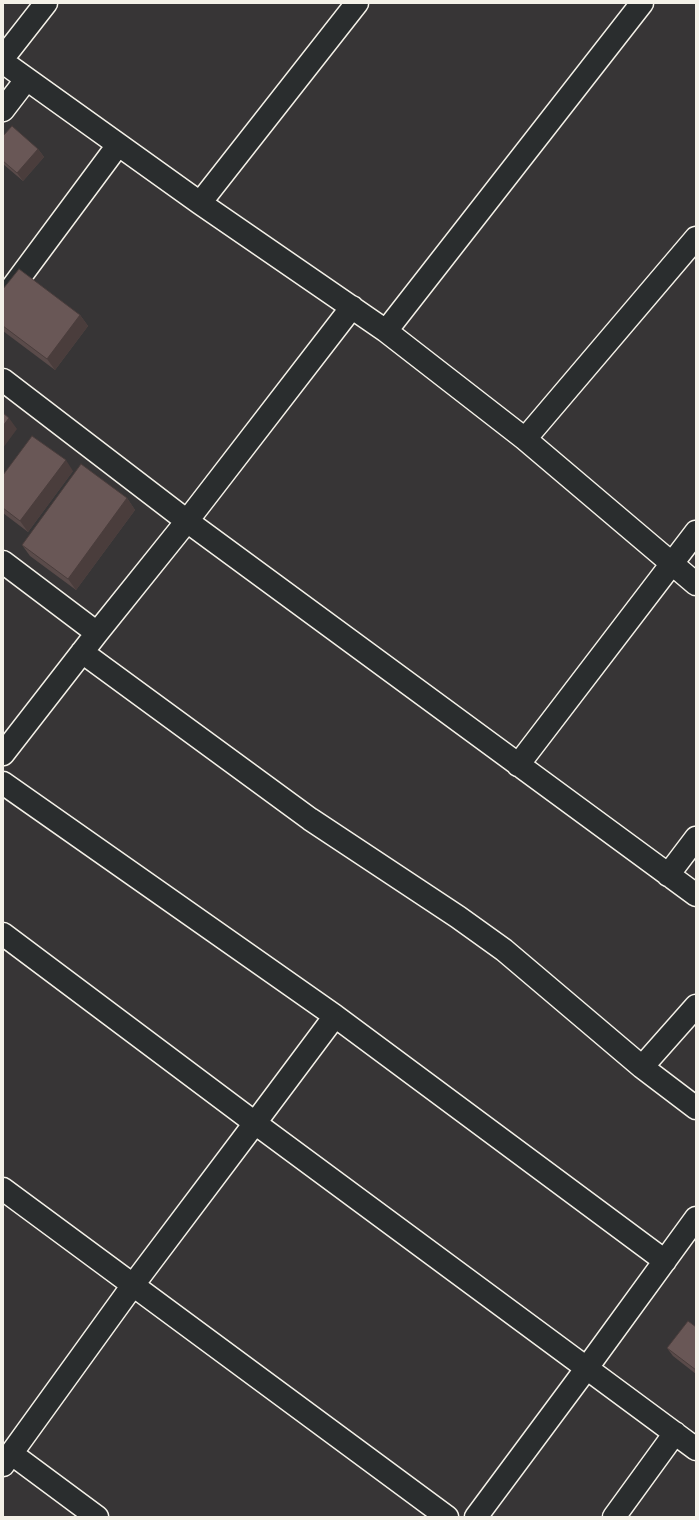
<!DOCTYPE html>
<style>
body{margin:0}
#map{position:relative;width:699px;height:1520px;overflow:hidden;background:#373536;font-family:"Shantell Sans",sans-serif}
canvas{display:block}
.frame{position:absolute;inset:0;border:4px solid #f4f1e8;pointer-events:none}
</style>
<div id="map">
<canvas width="699" height="1520"></canvas>
<div class="frame"></div>
</div>
<script>
const g = document.querySelector('canvas').getContext('2d');
g.lineJoin = 'round';
const poly = rows => new Path2D(rows.map(r => 'M' + r).join(''));
function stroke(path, color, width, dash) { g.strokeStyle = color; g.lineWidth = width; g.lineCap = dash ? 'butt' : 'round'; g.setLineDash(dash || []); g.stroke(path); }
function fillPath(path, color) { g.fillStyle = color; g.fill(path, 'evenodd'); }
const minor = poly([
 [3,58,46,3],
 [3,62,200,203,386,331,525,439,696,584],
 [3,110,26,80],
 [200,203,357,3],
 [3,300,118,145],
 [386,331,642,3],
 [3,380,187,521,696,895],
 [525,439,696,238],
 [3,562,97,633],
 [82,652,310,819,458,917,504,950,642,1067,696,1108],
 [3,754,97,633,187,521,352,307],
 [518,765,696,532],
 [3,783,335,1016,665,1261],
 [668,875,696,838],
 [3,934,255,1123,696,1449],
 [642,1067,696,1006],
 [3,1189,447,1517],
 [12,1454,97,1517],
 [3,1465,133,1285,255,1123,335,1016],
 [476,1517,586,1369,696,1218],
 [614,1517,675,1433]
]);
const wall = poly([
 [3,136,38,149,44,157,23,181,3,164],
 [3,289,80,315,88,326,55,370,3,331],
 [73,471,28,532,3,513,3,475],
 [127,498,135,510,76,590,30,556,22,545],
 [696,1327,696,1374,673,1356,667,1348]
]);
const shadedWall = poly([
 [38,149,44,157,23,181,17,173],
 [80,315,88,326,55,370,47,359],
 [9,418,17,429,3,448,3,426],
 [66,460,73,471,28,532,20,521],
 [127,498,135,510,76,590,68,579]
]);
const building = poly([
 [12,126,38,149,17,173,3,161,3,136,12,126],
 [19,269,80,315,47,359,3,326,3,289,19,269],
 [3,413,9,418,3,426,3,413],
 [32,436,66,460,20,521,3,508,3,475,32,436],
 [81,464,127,498,68,579,22,545,81,464],
 [688,1321,696,1327,696,1370,667,1348,688,1321]
]);
stroke(minor, '#f4f1e8', 25);
stroke(minor, '#2a2d2e', 22);
fillPath(wall, '#5a4b4a');
fillPath(shadedWall, '#4a3d3c');
fillPath(building, '#695756');
stroke(building, '#4a3d3c', 1);
</script>
